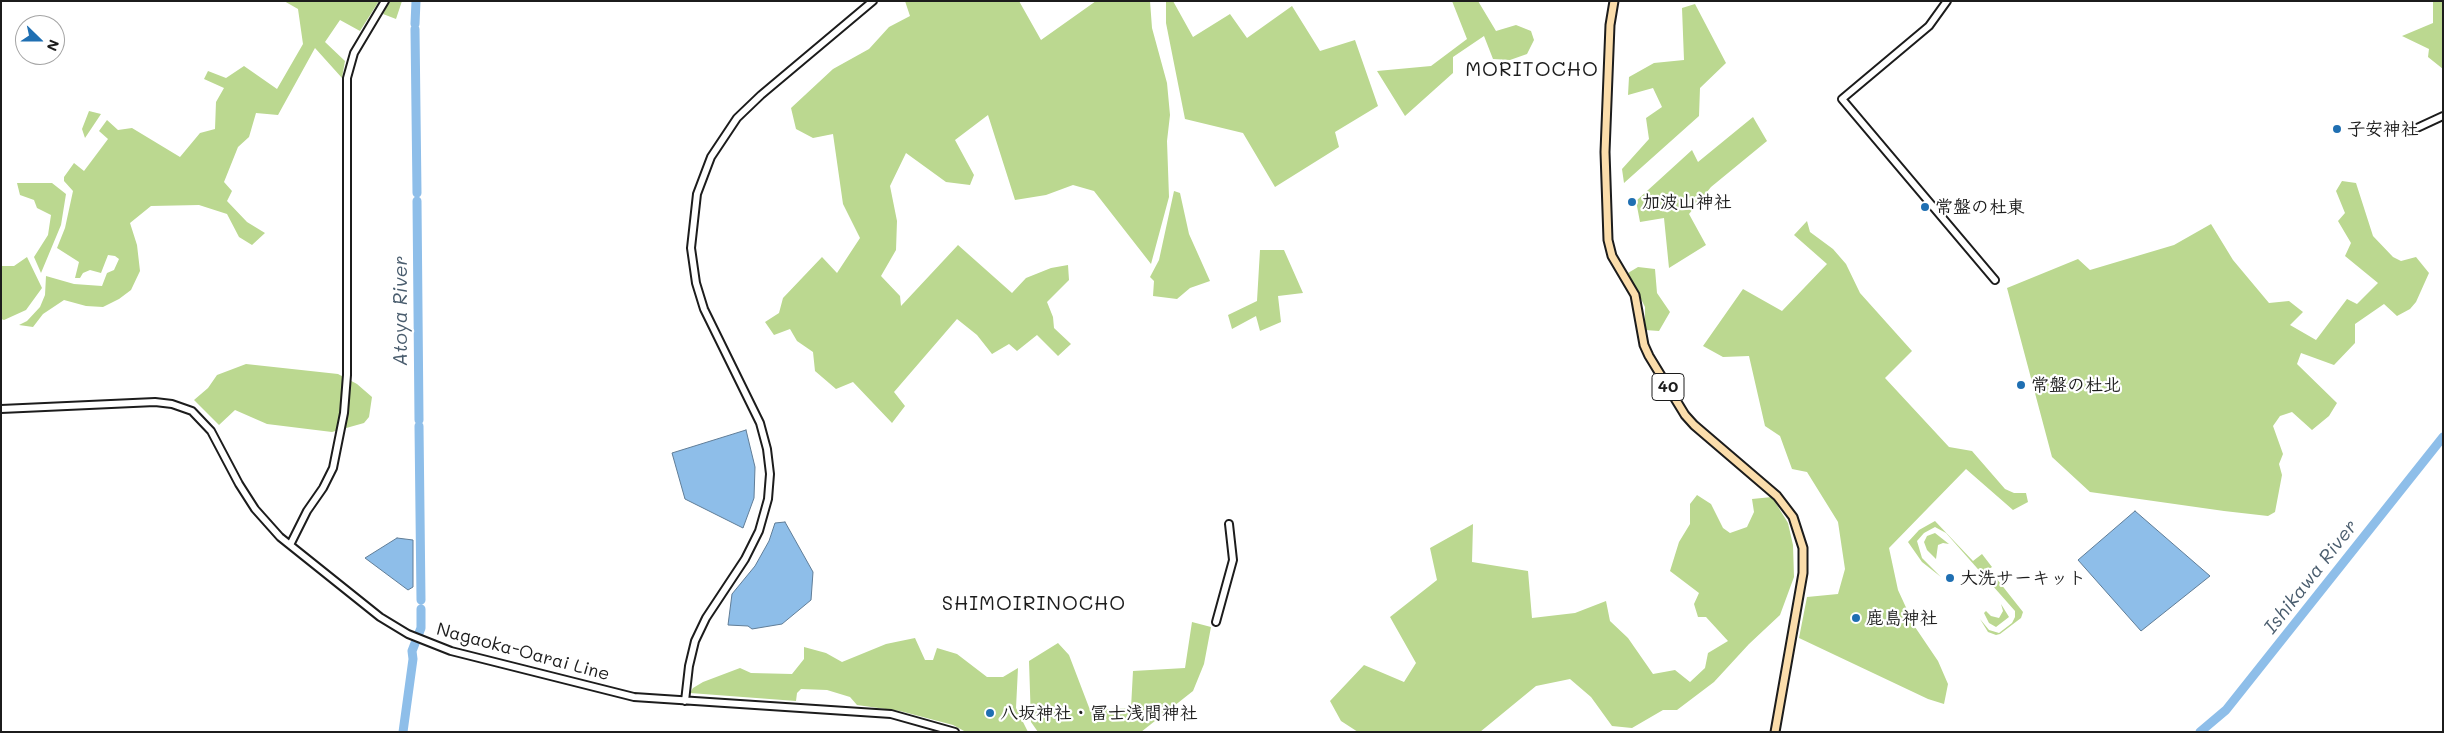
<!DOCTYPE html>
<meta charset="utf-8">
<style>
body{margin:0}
#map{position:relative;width:2444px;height:733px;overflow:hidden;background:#fff;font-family:Mali,sans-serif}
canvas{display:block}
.frame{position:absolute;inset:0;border:2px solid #1c1c1c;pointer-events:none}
.north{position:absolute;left:15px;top:15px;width:50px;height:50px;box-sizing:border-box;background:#fff;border:1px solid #a4a4a4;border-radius:50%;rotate:112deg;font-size:14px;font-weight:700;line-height:20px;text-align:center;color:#1c1c1c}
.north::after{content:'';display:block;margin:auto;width:18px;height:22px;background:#1f6fb2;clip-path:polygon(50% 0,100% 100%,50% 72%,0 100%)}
</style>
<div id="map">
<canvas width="2444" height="733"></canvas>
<div class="frame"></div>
<div class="north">N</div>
</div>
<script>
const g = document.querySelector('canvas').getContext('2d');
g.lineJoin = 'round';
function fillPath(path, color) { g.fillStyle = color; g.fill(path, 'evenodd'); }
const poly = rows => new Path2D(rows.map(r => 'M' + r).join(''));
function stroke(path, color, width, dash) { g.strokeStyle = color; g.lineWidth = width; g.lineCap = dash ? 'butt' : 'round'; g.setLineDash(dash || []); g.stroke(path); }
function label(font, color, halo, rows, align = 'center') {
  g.font = font + ' Mali,"Klee One",sans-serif'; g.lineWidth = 4.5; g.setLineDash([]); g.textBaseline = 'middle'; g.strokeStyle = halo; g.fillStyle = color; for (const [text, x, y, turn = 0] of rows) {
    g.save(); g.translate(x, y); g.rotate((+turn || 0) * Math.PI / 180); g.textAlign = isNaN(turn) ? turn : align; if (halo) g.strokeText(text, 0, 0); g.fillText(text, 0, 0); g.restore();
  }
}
const green = poly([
 [284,1,379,1,360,31,340,20,325,42,345,61,342,78,315,48,278,115,256,113,249,137,238,147,224,182,232,191,227,201,247,222,265,233,252,245,239,237,227,214,199,205,151,206,130,223,137,245,140,271,131,290,119,299,103,307,86,306,64,300,43,314,33,327,19,325,27,321,40,307,45,295,46,276,74,284,102,286,107,273,114,270,119,259,115,256,108,255,101,273,90,270,83,273,80,278,75,278,79,262,57,248,65,228,73,191,64,181,64,177,74,163,84,171,108,139,99,131,107,120,118,130,132,128,180,157,200,133,215,129,216,102,224,88,204,79,208,71,226,78,244,66,277,89,303,44,298,9],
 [390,1,402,1,396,19,383,14],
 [905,1,1019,1,1041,40,1096,1,1150,1,1152,28,1167,83,1170,115,1167,141,1169,197,1151,264,1094,191,1073,185,1046,195,1015,200,988,115,955,140,974,175,970,185,946,182,906,153,890,186,897,221,896,250,881,276,900,296,901,306,958,245,1012,293,1026,278,1051,268,1068,265,1069,280,1047,302,1053,317,1054,328,1071,344,1058,356,1037,335,1017,351,1009,344,992,354,977,335,957,319,894,392,905,406,892,423,853,382,836,389,815,371,813,352,797,341,790,329,774,335,765,322,779,313,783,298,822,257,837,273,860,238,843,204,833,134,813,138,796,129,791,108,833,69,869,49,889,27,910,16],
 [1166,1,1173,1,1193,37,1230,14,1247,38,1292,6,1320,51,1355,40,1378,106,1335,132,1339,147,1275,187,1243,133,1185,119,1166,23],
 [1452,1,1478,1,1496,31,1516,25,1531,31,1534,40,1527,54,1510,60,1493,59,1484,36,1453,57,1453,73,1405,116,1377,71,1431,66,1467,39],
 [2433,1,2443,1,2443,69,2428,57,2429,49,2402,36,2433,23],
 [1695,4,1726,63,1700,88,1699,116,1624,183,1622,169,1649,139,1646,118,1662,107,1653,88,1628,95,1629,77,1654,63,1684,60,1682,8],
 [89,111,101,114,85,138,82,129],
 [1753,117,1767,141,1711,187,1689,214,1706,245,1669,268,1664,218,1640,222,1636,201,1692,150,1698,162],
 [2342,181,2356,183,2373,236,2393,257,2401,261,2416,257,2429,273,2416,302,2410,309,2397,316,2384,304,2355,324,2355,343,2334,365,2301,353,2297,364,2337,403,2329,416,2312,430,2292,412,2280,416,2273,426,2283,454,2279,464,2282,475,2275,512,2268,516,2224,511,2090,492,2052,457,2007,288,2078,259,2090,270,2174,245,2211,224,2233,260,2269,303,2289,301,2303,312,2290,325,2316,340,2347,299,2357,304,2378,283,2345,256,2351,243,2338,221,2345,213,2336,191],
 [17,183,52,183,66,194,61,225,41,273,34,257,48,235,51,215,37,208,34,200,20,195],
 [1174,191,1180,193,1189,234,1210,281,1190,288,1177,299,1153,296,1154,281,1150,277,1159,260],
 [1807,221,1810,232,1833,249,1846,264,1860,293,1912,351,1885,378,1949,447,1972,451,2005,489,2014,493,2026,493,2028,502,2013,510,1966,469,1889,548,1898,590,1915,627,1938,661,1948,684,1944,704,1928,699,1799,638,1807,597,1838,594,1845,569,1838,522,1807,472,1792,469,1780,436,1765,426,1749,356,1723,357,1703,346,1743,289,1782,311,1827,264,1794,235],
 [1260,250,1284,250,1303,293,1278,296,1281,322,1260,331,1256,316,1232,329,1228,315,1257,301],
 [27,257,42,288,26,310,4,320,1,319,1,266,14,266],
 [1638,267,1655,269,1657,293,1670,312,1659,331,1645,330,1645,307,1628,273],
 [246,364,338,374,357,384,372,397,369,417,364,423,332,432,267,424,235,410,219,425,194,400,208,388,217,375],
 [1697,495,1711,504,1723,528,1730,533,1747,527,1754,512,1752,499,1772,497,1788,523,1793,545,1794,577,1780,615,1749,644,1714,682,1677,710,1663,710,1632,728,1612,726,1591,697,1570,679,1536,686,1480,732,1358,732,1341,721,1330,701,1364,665,1404,682,1416,663,1390,617,1437,580,1430,548,1473,524,1472,562,1528,571,1532,618,1575,613,1606,601,1610,621,1628,638,1653,674,1675,670,1690,682,1705,668,1708,653,1728,641,1706,617,1698,617,1694,604,1699,593,1670,571,1679,542,1690,524,1690,504],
 [1935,521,1973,561,1982,554,1992,567,1989,569,2023,612,2021,618,2000,634,1996,635,1988,632,1980,619,1989,630,1999,633,2012,623,2015,617,2015,611,1946,533,1935,527,1924,533,1917,541,1922,558,1941,577,1922,562,1908,542,1919,530],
 [1935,533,1949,544,1943,543,1938,545,1936,559,1927,550,1924,542,1927,536],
 [2001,604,2009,617,1996,627,1989,623,1984,613,1986,611,1991,616,1999,618,2003,611],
 [1192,622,1211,627,1204,664,1193,691,1141,732,1038,732,1031,722,1029,661,1058,643,1069,655,1090,710,1131,708,1133,671,1185,668],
 [915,638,925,660,933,660,937,648,957,654,987,677,1003,677,1018,668,1016,708,1028,732,966,732,953,725,900,711,857,705,850,697,827,690,801,689,797,693,796,701,690,693,693,688,703,682,740,668,751,673,792,674,804,659,804,647,826,653,842,662,886,644]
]);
const water = poly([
 [746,430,755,467,754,498,743,528,685,499,672,453,746,430],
 [2135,511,2210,576,2141,631,2078,560,2135,511],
 [785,522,813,572,811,600,782,624,752,629,748,626,728,625,732,594,755,566,769,541,775,523,785,522],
 [397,538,413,540,413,587,408,590,365,558,397,538]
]);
const river = poly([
 [415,24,416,1],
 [415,29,417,193],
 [417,201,419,420],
 [419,426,421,600],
 [403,732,413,659,412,651,421,628,421,609],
 [2200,732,2226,710,2443,437]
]);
const secondary = poly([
 [1947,1,1929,26,1842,99,1995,280],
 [2417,128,2443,116],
 [1,409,155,402,172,404,192,411,211,431,239,484,255,509,280,537,380,617,408,634,451,651,634,697,891,714,955,732],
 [290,545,307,511,323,488,333,468,344,413,347,375,347,78,354,53,385,1],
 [1216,622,1233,560,1229,524],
 [685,701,689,666,695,641,706,618,745,559,759,531,768,499,770,474,767,449,760,423,704,309,696,283,691,248,697,194,711,157,737,118,761,95,873,1]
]);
const primary = poly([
 [1614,1,1610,25,1605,152,1608,240,1612,256,1635,295,1644,345,1649,356,1685,415,1694,425,1777,496,1793,517,1803,548,1803,573,1775,732]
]);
const markers = [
 [2337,129,5,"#1f6fb2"],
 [1632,202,5,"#1f6fb2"],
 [1925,207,5,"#1f6fb2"],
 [2021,385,5,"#1f6fb2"],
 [1950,578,5,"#1f6fb2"],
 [1856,618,5,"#1f6fb2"],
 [990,713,5,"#1f6fb2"]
];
const shields = [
 [1668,387,32]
];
const shieldNames = [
 ["40",1668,387]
];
const poiNames = [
 ["子安神社",2347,129],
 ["加波山神社",1642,202],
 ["常盤の杜東",1935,207],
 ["常盤の杜北",2031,385],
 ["大洗サーキット",1960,578],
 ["鹿島神社",1866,618],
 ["八坂神社・冨士浅間神社",1000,713]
];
const streetNames = [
 ["Nagaoka-Oarai Line",523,652,15]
];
const waterNames = [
 ["Atoya River",401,311,-90],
 ["Ishikawa River",2311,577,-52]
];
const quarterNames = [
 ["MORITOCHO",1532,70],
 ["SHIMOIRINOCHO",1034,604]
];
fillPath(green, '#bbd890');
fillPath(water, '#8ebee9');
stroke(water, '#607d97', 1);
stroke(river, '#8ebee9', 9);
stroke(secondary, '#1c1c1c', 10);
stroke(primary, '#1c1c1c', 11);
stroke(secondary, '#fff', 6);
stroke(primary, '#fbddab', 7);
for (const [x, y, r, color] of markers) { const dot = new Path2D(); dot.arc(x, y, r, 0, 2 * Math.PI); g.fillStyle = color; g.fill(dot); stroke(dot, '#fff', 2); }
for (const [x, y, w] of shields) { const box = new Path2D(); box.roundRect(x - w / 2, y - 13.5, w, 27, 4); g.fillStyle = '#fff'; g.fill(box); stroke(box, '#1c1c1c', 1); }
label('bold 16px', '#1c1c1c', null, shieldNames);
label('bold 18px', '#1c1c1c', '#fff', poiNames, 'left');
label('18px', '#1c1c1c', '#fff', streetNames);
label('italic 19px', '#4a5d6e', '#fff', waterNames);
g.letterSpacing = '1px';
label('20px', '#1c1c1c', '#fff', quarterNames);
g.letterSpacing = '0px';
</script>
